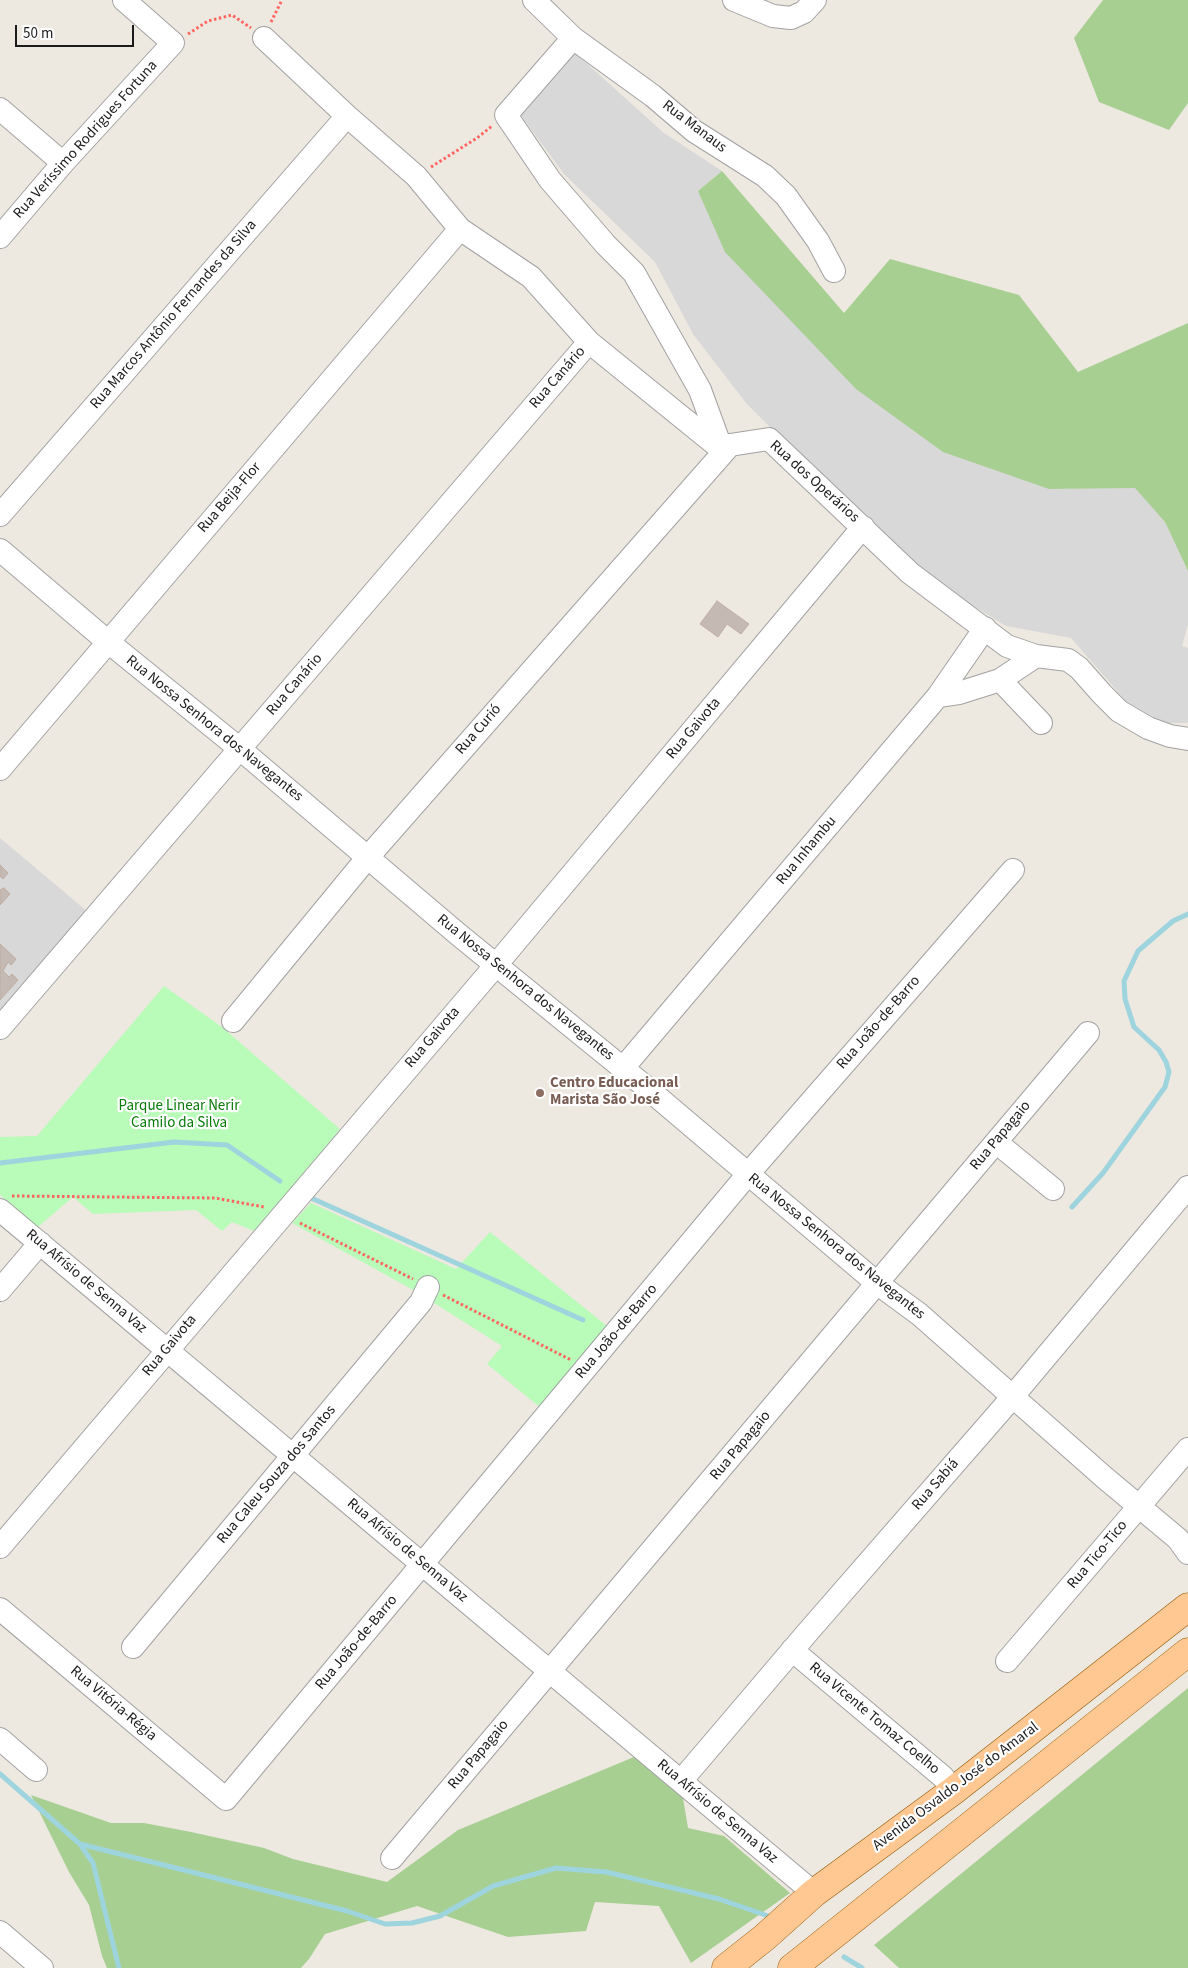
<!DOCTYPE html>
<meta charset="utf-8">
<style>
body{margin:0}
#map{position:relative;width:1188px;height:1968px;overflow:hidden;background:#ede8e0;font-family:"Source Sans 3",sans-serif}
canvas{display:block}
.scale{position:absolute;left:15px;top:25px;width:119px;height:22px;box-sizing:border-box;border:2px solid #1b1b1b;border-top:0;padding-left:6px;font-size:15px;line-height:18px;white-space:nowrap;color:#1b1b1b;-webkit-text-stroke:4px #fff;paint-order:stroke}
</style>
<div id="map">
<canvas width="1188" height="1968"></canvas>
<div class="scale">50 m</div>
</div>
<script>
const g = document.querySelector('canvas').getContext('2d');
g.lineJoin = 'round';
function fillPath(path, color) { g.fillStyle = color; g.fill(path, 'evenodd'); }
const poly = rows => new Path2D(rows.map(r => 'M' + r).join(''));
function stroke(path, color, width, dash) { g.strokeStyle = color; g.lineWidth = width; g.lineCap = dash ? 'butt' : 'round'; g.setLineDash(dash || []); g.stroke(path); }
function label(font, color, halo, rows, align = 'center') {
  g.font = font + ' "Source Sans 3",sans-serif'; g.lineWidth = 4.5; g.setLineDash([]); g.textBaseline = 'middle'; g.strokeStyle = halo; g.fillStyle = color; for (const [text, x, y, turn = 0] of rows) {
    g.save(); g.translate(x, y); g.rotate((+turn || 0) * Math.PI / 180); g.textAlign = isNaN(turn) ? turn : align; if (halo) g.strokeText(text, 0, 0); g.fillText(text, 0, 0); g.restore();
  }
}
const residential = poly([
 [575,53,664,133,722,171,698,191,1049,489,1135,487,1165,522,1188,571,1188,624,1182,646,1188,648,1188,723,1164,723,1126,701,1071,638,1006,626,919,572,861,518,746,403,693,334,655,262,564,174,519,113,523,102],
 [0,838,88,912,0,1017]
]);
const forest = poly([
 [1103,0,1188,0,1188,103,1169,130,1099,102,1074,38],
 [722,171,844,313,890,259,1019,295,1078,372,1188,323,1188,571,1165,522,1135,488,1049,489,943,452,856,389,725,252,698,191],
 [1188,1688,1188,1968,899,1968,874,1945],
 [634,1757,683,1798,688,1828,724,1836,790,1893,691,1963,659,1906,595,1902,586,1931,508,1937,417,1906,325,1934,309,1959,301,1968,107,1968,102,1956,89,1905,69,1872,31,1795,111,1823,144,1823,191,1832,264,1848,293,1859,387,1882,458,1830]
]);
const park = poly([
 [164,986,222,1027,340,1129,257,1232,232,1222,222,1231,196,1210,93,1214,73,1197,38,1227,0,1195,0,1137,37,1136],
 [311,1203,456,1269,490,1232,607,1326,541,1408,487,1364,502,1346,415,1291,292,1223]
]);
const stream = poly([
 [0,1163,174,1142,227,1145,280,1181],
 [309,1197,583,1320],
 [1072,1207,1103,1173,1165,1087,1169,1072,1166,1062,1159,1050,1134,1027,1125,999,1124,981,1138,951,1173,921,1188,914],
 [0,1774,80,1844,93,1863,119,1968],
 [80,1844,347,1911,385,1924,412,1923,440,1916,493,1886,556,1868,606,1872,719,1899,768,1916],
 [844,1957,862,1968]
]);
const building = poly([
 [717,601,749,624,741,634,727,624,718,637,700,624,717,601],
 [0,865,8,873,3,879,0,876,0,865],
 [4,888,10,894,0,905,0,890,4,888],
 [0,944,16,959,11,965,8,962,3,971,9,977,12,974,18,980,0,1000,0,944]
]);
const path = poly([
 [271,22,282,0],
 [188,34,208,21,232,15,251,28],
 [431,167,477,138,492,126],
 [12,1196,215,1198,264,1207],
 [300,1223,413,1279],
 [443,1295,571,1360]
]);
const minor = poly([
 [534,0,573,38,653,96,694,131,765,176,786,196,818,241,834,271],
 [734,0,773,16,791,18,804,12,815,0],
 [264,38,347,116,416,176,460,229,531,277,589,342,721,449],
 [573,38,506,115,550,180,606,245,634,273,700,390,722,450,730,445,769,439,910,573,1007,646,1036,656,1068,660,1079,668,1102,694,1119,711,1148,728,1170,736,1188,739],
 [0,109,63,163],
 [0,237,63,163,173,43,124,0],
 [0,515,347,116],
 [0,550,107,641,240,749,459,935,641,1083,878,1284,919,1314,1105,1478,1178,1539,1188,1553],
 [1000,680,1041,723],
 [938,696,959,693,1000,680,1036,656],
 [0,769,460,229],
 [233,1021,368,857,730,445],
 [0,1028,589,342],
 [623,1068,938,696,985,628],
 [996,1142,1053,1189],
 [0,1210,814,1893],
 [0,1290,40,1243],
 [0,1547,496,965,863,527],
 [0,1609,226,1799,748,1174,1013,870],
 [133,1647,421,1302,428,1287],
 [792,1650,943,1777,953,1791],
 [1007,1661,1188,1449],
 [0,1739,36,1770],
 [681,1781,807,1633,1003,1408,1188,1187],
 [392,1858,1088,1033],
 [0,1932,42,1968]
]);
const major = poly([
 [726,1968,765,1937,814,1893,953,1791,1188,1607],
 [792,1968,1188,1652]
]);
const markers = [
 [540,1093,5,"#8d6e63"]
];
const streetNames = [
 ["Rua Manaus",694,127,37],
 ["Rua Veríssimo Rodrigues Fortuna",86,140,-48],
 ["Rua Marcos Antônio Fernandes da Silva",174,315,-49],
 ["Rua Canário",558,378,-49],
 ["Rua dos Operários",814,482,42],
 ["Rua Beija-Flor",230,498,-49],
 ["Rua Canário",295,685,-49],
 ["Rua Nossa Senhora dos Navegantes",214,729,39],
 ["Rua Gaivota",694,729,-50],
 ["Rua Curió",479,730,-49],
 ["Rua Inhambu",807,851,-50],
 ["Rua Nossa Senhora dos Navegantes",525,988,39],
 ["Rua João-de-Barro",879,1023,-49],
 ["Rua Gaivota",433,1038,-49],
 ["Rua Papagaio",1001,1136,-50],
 ["Rua Nossa Senhora dos Navegantes",836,1247,39],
 ["Rua Afrísio de Senna Vaz",86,1282,40],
 ["Rua João-de-Barro",617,1332,-50],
 ["Rua Gaivota",170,1346,-50],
 ["Rua Papagaio",741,1446,-50],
 ["Rua Caleu Souza dos Santos",277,1475,-50],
 ["Rua Sabiá",936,1485,-49],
 ["Rua Afrísio de Senna Vaz",407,1551,40],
 ["Rua Tico-Tico",1098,1555,-50],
 ["Rua João-de-Barro",357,1643,-50],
 ["Rua Vitória-Régia",113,1704,40],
 ["Rua Vicente Tomaz Coelho",874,1719,40],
 ["Rua Papagaio",479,1755,-50],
 ["Avenida Osvaldo José do Amaral",956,1787,-37],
 ["Rua Afrísio de Senna Vaz",717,1812,40]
];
const educationNames = [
 ["Centro Educacional",550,1084],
 ["Marista São José",550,1101]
];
const parkNames = [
 ["Parque Linear Nerir",179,1107],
 ["Camilo da Silva",179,1124]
];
fillPath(residential, '#d9d8d8');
fillPath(forest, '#a8cf92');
fillPath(park, '#b9fbb9');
stroke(stream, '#9ed4dd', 5);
fillPath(building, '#c5b9b3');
stroke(building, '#bfada2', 1);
stroke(minor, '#a2a2a2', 24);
stroke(major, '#925700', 29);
stroke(path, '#ff645f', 3, [2.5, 2.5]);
stroke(minor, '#fff', 22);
stroke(major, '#ffc893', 28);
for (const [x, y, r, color] of markers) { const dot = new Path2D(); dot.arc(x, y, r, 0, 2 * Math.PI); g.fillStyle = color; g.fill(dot); stroke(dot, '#fff', 2); }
label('15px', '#1b1b1b', '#fff', streetNames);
label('bold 15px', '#785e54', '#fff', educationNames, 'left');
label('15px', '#077b08', '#fff', parkNames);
</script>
